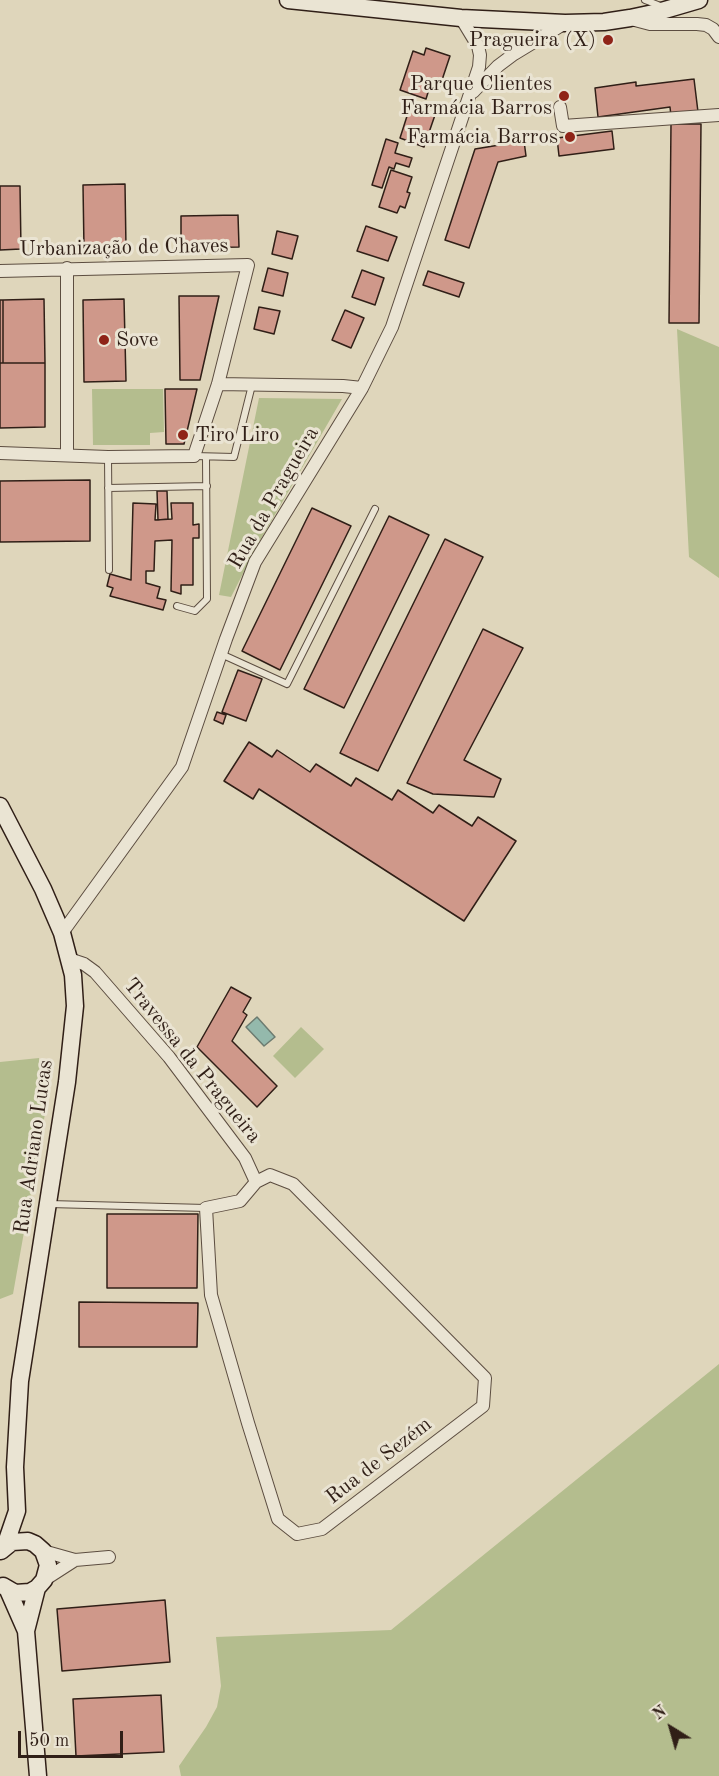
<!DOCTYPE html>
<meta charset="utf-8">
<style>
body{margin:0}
#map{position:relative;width:719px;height:1776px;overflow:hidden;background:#dfd6bb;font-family:"Old Standard TT",serif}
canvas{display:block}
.north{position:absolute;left:641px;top:1698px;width:60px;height:60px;-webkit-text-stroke:4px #eae4d3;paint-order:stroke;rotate:323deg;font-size:16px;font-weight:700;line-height:24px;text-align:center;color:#301f17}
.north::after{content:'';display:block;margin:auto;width:21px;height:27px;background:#301f17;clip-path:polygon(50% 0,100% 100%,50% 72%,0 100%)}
.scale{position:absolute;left:18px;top:1731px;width:105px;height:27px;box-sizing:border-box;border:3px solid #301f17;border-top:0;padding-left:8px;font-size:18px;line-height:21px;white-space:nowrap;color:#301f17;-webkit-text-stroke:4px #eae4d3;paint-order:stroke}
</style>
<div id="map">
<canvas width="719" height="1776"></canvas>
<div class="north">N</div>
<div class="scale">50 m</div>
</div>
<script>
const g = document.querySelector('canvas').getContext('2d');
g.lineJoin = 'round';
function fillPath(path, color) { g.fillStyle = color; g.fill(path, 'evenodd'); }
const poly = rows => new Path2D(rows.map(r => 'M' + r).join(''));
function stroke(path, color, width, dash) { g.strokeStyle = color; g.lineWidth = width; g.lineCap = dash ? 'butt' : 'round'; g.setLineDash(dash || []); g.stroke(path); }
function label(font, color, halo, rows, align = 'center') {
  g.font = font + ' "Old Standard TT",serif'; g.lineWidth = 6; g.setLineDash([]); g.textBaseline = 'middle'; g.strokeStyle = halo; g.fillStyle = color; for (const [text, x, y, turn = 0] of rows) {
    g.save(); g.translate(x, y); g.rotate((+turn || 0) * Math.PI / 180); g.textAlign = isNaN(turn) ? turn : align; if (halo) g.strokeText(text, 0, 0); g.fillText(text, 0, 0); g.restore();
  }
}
const green = poly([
 [677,329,719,347,719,578,689,557],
 [92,389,163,389,164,432,150,433,150,445,93,445],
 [259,398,342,399,258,544,231,597,219,595],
 [301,1027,324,1049,295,1078,273,1056],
 [39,1058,41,1082,46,1108,13,1294,0,1299,0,1062],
 [719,1364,719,1776,181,1776,179,1766,206,1727,217,1707,221,1686,216,1637,391,1630]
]);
const water = poly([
 [257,1017,275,1037,264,1046,246,1027,257,1017]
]);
const building = poly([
 [426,48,450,56,439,89,430,86,426,99,400,90,413,51,424,55,426,48],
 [694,79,698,112,671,116,670,107,598,117,595,88,636,82,636,86,694,79],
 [406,100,427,107,425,111,435,115,424,147,400,138,408,113,402,111,406,100],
 [671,124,701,124,699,323,669,323,671,124],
 [612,131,614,149,559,156,557,138,612,131],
 [386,139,398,143,395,153,412,158,409,167,396,163,394,169,389,167,382,188,372,185,386,139],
 [524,141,526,156,498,162,469,248,445,240,475,149,524,141],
 [391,170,412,177,407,192,410,193,405,208,400,206,397,213,379,207,391,170],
 [125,184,126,248,84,249,83,185,125,184],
 [0,186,20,186,21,249,0,250,0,186],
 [238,215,239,247,181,248,181,216,238,215],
 [366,226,397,237,388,261,357,251,366,226],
 [277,231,298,236,292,259,272,254,277,231],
 [268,268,288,273,283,296,262,291,268,268],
 [362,270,384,278,375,305,352,297,362,270],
 [428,271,464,283,459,297,423,285,428,271],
 [179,296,219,296,200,380,180,380,179,296],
 [44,299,45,363,3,363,3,300,44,299],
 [124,299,126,381,84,382,83,300,124,299],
 [0,300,3,300,3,363,0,363,0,300],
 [259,307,280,311,274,334,254,329,259,307],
 [345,310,364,318,351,348,332,340,345,310],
 [0,363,45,363,45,427,0,428,0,363],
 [165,389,197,389,184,444,166,444,165,389],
 [90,480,90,541,0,542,0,481,90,480],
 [157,491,167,491,168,519,158,520,157,491],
 [133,503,156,504,155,520,172,519,171,503,193,503,193,525,199,524,199,538,193,538,193,585,181,585,181,594,171,591,172,540,155,541,154,571,146,571,146,583,160,587,157,598,166,600,163,610,110,596,113,588,107,586,110,574,131,580,133,503],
 [312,508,351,526,280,670,242,651,312,508],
 [389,516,429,535,344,708,304,689,389,516],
 [445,539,483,557,378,771,340,753,445,539],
 [483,629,523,648,464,760,501,779,494,797,433,794,407,783,483,629],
 [238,670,262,679,246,721,222,712,238,670],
 [217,712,226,715,223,724,214,720,217,712],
 [249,742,272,757,277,750,310,772,316,764,351,786,356,778,392,800,398,790,433,813,439,805,472,826,478,817,516,841,464,921,259,789,253,799,224,781,249,742],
 [231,987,251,998,243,1012,247,1015,232,1041,277,1086,257,1107,197,1047,231,987],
 [107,1214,198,1214,197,1288,107,1288,107,1214],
 [79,1302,198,1303,197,1347,79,1347,79,1302],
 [165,1600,170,1662,62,1671,57,1609,165,1600],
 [161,1695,164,1752,76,1756,73,1699,161,1695]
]);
const lane = poly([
 [645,0,663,7],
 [194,456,234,457,252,385],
 [108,457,109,570],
 [108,488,207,486],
 [177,606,195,611,207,599,206,457],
 [221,654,287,684,375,509],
 [49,1204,206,1208]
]);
const street = poly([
 [631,19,650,24,697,24,706,25,713,29,719,37],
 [473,92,498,66,514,54,565,23],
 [560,107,563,126,719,115],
 [67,268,67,455],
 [0,271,248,265,218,384,194,456,108,457,0,453],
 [218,384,343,386,362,388],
 [62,933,182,767,226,639,255,562,362,388,392,327,479,67,480,55,478,46,461,18],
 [69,959,84,964,95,972,169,1057,245,1158,256,1182,240,1201,206,1208,211,1295,248,1423,278,1519,297,1534,322,1529,483,1406,485,1378,293,1184,270,1175,256,1182],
 [43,1551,75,1560,109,1557],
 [44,1580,75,1560]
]);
const secondary = poly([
 [288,0,461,18,565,23,604,22,630,18,658,12,699,0],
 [0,806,43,889,62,933,73,975,75,1006,67,1082,20,1381,15,1467,17,1511,5,1546],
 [1,1551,12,1542,28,1541,35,1544,43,1551,48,1565,44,1580,37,1588,30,1592,15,1593,3,1586],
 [8,1590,26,1631,38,1776],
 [26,1631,37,1588]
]);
const markers = [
 [608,40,6,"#8f2418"],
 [564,96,6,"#8f2418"],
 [570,137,6,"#8f2418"],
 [104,340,6,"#8f2418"],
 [183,435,6,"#8f2418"]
];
const poiNames = [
 ["Pragueira (X)",596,40],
 ["Parque Clientes",552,84],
 ["Farmácia Barros",552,108],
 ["Farmácia Barros",558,137],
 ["Sove",116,340,"left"],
 ["Tiro Liro",195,435,"left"]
];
const streetNames = [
 ["Urbanização de Chaves",124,248,-1],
 ["Rua da Pragueira",274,498,-60],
 ["Travessa da Pragueira",192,1061,51],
 ["Rua Adriano Lucas",34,1147,-82],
 ["Rua de Sezém",379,1461,-38]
];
fillPath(green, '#b4bd8e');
fillPath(water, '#94b9ac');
stroke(water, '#6c7b70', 1.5);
fillPath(building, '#cf988a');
stroke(building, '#301f17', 1.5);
stroke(lane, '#5c4d40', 8);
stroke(street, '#5c4d40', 14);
stroke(secondary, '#301f17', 19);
stroke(lane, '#eae4d3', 6);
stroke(street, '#eae4d3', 12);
stroke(secondary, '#eae4d3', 16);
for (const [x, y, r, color] of markers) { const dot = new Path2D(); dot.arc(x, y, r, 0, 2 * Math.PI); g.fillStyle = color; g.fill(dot); stroke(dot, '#eae4d3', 2); }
label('21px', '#301f17', '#eae4d3', poiNames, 'right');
label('21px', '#301f17', '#eae4d3', streetNames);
</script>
